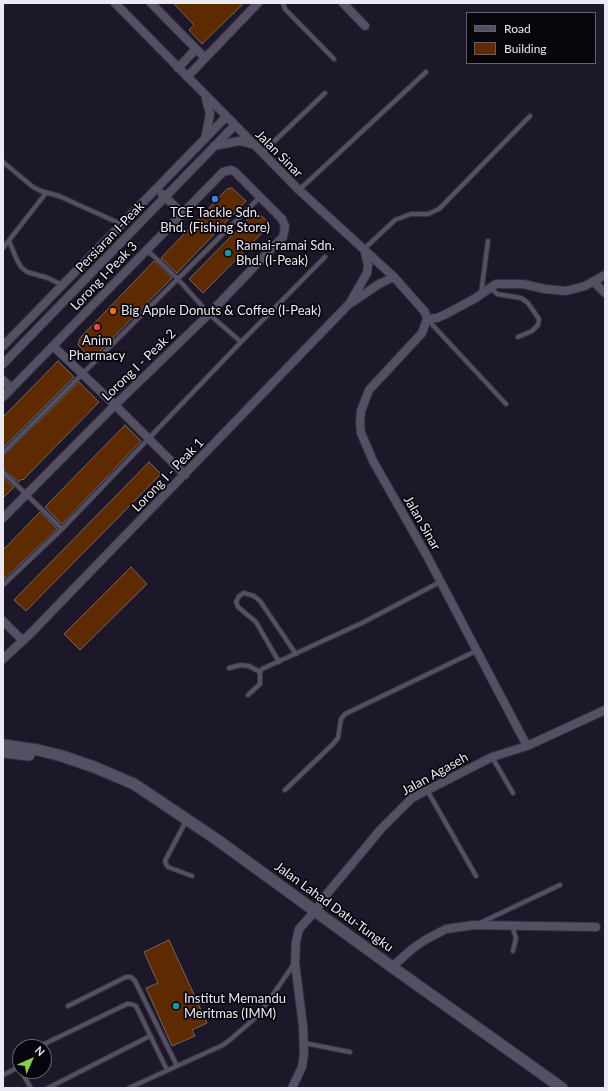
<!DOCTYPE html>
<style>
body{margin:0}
#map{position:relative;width:608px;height:1091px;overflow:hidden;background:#1c1829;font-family:Lato,sans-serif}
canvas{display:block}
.frame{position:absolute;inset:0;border:4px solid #ece9f5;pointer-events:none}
.legend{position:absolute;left:466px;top:12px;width:130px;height:52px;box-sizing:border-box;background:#07050b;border:1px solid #636069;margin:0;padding:5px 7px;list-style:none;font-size:12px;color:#ece9f5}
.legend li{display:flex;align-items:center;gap:8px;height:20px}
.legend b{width:20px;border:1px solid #636069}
.north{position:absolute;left:12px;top:1039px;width:40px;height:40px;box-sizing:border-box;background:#07050b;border:1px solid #636069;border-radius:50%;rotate:45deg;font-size:11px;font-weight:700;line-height:16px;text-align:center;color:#ece9f5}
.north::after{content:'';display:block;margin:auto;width:14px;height:18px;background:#88cf49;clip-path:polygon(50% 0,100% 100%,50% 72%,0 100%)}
</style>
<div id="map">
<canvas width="608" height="1091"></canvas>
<div class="frame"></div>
<ul class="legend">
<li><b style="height:5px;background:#544f63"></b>Road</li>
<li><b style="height:11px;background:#5d2a01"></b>Building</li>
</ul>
<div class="north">N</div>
</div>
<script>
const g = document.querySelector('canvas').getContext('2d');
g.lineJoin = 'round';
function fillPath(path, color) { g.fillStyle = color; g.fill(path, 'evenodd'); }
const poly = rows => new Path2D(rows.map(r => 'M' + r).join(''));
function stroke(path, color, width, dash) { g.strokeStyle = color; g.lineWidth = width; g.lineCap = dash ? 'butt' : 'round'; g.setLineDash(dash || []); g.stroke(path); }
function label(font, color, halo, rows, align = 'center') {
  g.font = font + ' Lato,sans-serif'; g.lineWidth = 3.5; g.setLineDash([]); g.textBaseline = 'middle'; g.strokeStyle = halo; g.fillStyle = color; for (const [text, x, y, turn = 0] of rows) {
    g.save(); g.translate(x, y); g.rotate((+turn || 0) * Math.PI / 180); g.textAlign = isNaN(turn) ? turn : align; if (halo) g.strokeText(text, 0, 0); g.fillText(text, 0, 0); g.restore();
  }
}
const building = poly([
 [173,3,244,3,202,44,189,30,194,25,173,3],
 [232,188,246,201,177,273,161,258,227,189,232,188],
 [256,211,268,222,267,228,203,293,189,279,256,211],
 [154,261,172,278,92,359,78,345,80,338,154,261],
 [58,361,74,377,3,448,3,417,58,361],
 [79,382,99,402,23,480,22,479,19,482,3,469,3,456,5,455,79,382],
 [125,425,141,441,62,524,45,507,125,425],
 [149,462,161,474,26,611,14,600,149,462],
 [3,477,14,487,3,498,3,477],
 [40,512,57,529,3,580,3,550,40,512],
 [131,567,147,584,80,650,64,634,131,567],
 [169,940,207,1023,192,1030,195,1036,172,1046,146,988,158,983,144,952,169,940]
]);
const lane = poly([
 [283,3,285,9,334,59],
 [262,153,325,93],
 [3,162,33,187,41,191,59,196,121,224],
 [299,190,426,72],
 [9,241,17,260,21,267,27,272,48,278,62,285],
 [3,248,46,193],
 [364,249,395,220,411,214,428,214,439,209,530,116],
 [147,250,177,278,209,314,241,342],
 [491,288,497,294,521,298,528,303,539,319,538,325,532,331,518,337],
 [481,294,488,241],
 [427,319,506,404],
 [3,453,260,197],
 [3,472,62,529],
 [3,585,62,529,241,342,325,257],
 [279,662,256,622,238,607,236,602,239,596,244,593,254,596,260,601,296,654],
 [229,668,241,665,249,666,260,672],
 [248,695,260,684,260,672,262,669,364,622,440,582],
 [492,757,513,793],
 [285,790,333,744,338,738,341,719,345,714,476,651],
 [427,790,476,876],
 [186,821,165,861,166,864,168,867,192,876],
 [480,923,560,885],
 [512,926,516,938,513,951],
 [68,1006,126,977,131,977,135,981,177,1066,223,1045,231,1039,254,1019,272,996,294,964],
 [304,1043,350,1052],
 [38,1047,127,1004,131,1004,136,1006,167,1070],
 [20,1069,18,1060,20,1057],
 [21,1071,31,1088],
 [3,1075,19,1067],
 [48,1088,150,1036],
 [129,1088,177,1066]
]);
const street = poly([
 [115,3,299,190,394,277,425,312,427,319,422,333,369,390,361,411,360,422,361,433,373,461,427,556,527,746],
 [151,3,205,58],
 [343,3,365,26],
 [178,68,196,49],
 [187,77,258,3],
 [205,139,210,114,206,99],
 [214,146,239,141,245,142,251,144],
 [162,194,182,213],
 [594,282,605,293],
 [351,301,367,273,368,265,365,252],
 [427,319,437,318,444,315,474,299,496,284,523,284,545,289,566,291,585,286,605,275],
 [3,346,226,117],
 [53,346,115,405,185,475],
 [3,364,234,126],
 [3,380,11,388],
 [3,397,223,172,231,170,235,172,282,219,285,226,284,232,283,237,278,242,209,314,115,405,3,518],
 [3,621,23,641],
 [3,659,31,633,348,305,379,284,394,277],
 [392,967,412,949,425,940,446,929,474,925,596,927],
 [292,1088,302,1067,304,1054,303,1026,295,963,296,942,299,929,316,910,326,895,381,829,412,798,492,757,527,746,605,710]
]);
const secondary = poly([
 [3,745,38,750,62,756,94,767,134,784,216,839,392,967,562,1088],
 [3,752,29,755]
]);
const markers = [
 [215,199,4,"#3f7fe0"],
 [228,253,4,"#0f9aa8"],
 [113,311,4,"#e8710a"],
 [97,327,4,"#e0444e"],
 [176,1006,4,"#0f9aa8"]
];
const streetNames = [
 ["Jalan Sinar",279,154,45],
 ["Persiaran I-Peak",110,237,-46],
 ["Lorong I-Peak 3",104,276,-46],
 ["Lorong I - Peak 2",139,365,-44],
 ["Lorong I - Peak 1",168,475,-46],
 ["Jalan Sinar",422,523,60],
 ["Jalan Agaseh",435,774,-29],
 ["Jalan Lahad Datu-Tungku",334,907,36]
];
const poiNames = [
 ["TCE Tackle Sdn.",215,213,"center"],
 ["Bhd. (Fishing Store)",215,228,"center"],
 ["Ramai-ramai Sdn.",236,246],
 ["Bhd. (I-Peak)",236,261],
 ["Big Apple Donuts & Coffee (I-Peak)",121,311],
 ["Anim",97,341,"center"],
 ["Pharmacy",97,356,"center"],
 ["Institut Memandu",184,999],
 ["Meritmas (IMM)",184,1014]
];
fillPath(building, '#5d2a01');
stroke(building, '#796458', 1);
stroke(lane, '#35323f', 6);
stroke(street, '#35323f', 10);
stroke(secondary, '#35323f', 13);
stroke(lane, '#544f63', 4);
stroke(street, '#544f63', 8);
stroke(secondary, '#544f63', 11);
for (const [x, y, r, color] of markers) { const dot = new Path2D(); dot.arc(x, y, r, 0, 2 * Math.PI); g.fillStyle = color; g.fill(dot); stroke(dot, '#07050b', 1.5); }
label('13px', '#ece9f5', '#07050b', streetNames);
label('13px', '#ece9f5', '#07050b', poiNames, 'left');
</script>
